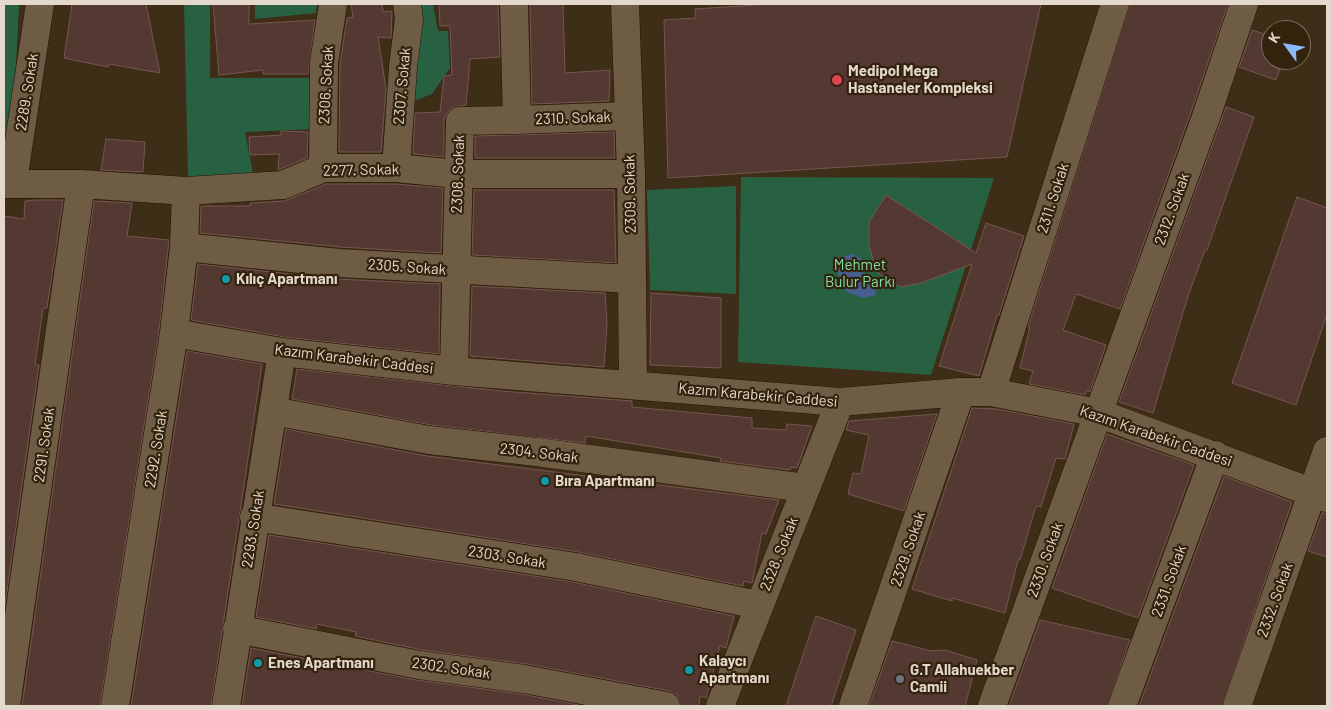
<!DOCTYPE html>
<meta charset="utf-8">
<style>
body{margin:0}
#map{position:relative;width:1331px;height:710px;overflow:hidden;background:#3e2d17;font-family:Barlow,sans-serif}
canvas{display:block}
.frame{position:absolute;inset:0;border:5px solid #e3d8cb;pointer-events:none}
.north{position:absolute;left:1261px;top:20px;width:50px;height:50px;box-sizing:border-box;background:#33230d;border:1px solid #796b59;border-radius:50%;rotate:302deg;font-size:14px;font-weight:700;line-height:20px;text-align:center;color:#e3d8cb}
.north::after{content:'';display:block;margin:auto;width:18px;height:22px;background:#88bafc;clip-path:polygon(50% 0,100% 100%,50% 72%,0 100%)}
</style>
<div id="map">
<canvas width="1331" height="710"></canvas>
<div class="frame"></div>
<div class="north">K</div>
</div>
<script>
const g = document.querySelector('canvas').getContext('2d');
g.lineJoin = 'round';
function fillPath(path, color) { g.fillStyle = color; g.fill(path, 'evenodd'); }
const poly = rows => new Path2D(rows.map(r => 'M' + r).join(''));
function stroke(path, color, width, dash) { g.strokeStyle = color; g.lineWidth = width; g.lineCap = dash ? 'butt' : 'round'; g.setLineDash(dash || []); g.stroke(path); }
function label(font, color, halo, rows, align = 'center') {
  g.font = font + ' Barlow,sans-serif'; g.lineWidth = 4.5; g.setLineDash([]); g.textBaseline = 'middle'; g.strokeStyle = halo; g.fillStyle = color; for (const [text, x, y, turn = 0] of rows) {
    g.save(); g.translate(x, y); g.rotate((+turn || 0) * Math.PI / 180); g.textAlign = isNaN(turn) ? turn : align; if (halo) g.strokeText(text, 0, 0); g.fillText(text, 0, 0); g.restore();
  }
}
const green = poly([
 [4,4,19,4,13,126,4,144],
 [184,4,210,4,210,78,316,78,317,129,245,132,254,179,188,177],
 [255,4,317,4,316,13,255,19],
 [410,4,433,4,438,31,448,31,450,68,432,94,411,102],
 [741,177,994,178,931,375,738,362],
 [736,186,736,294,650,290,647,190]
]);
const water = poly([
 [853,254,862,259,864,276,874,283,876,295,863,298,849,293,840,284,837,263,841,257]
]);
const building = poly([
 [72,4,146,4,160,73,109,64,108,67,64,58,72,4],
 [213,4,249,4,249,24,315,20,308,74,263,74,263,70,219,75,213,4],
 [351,4,382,4,383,12,392,11,391,38,378,37,386,89,381,152,339,152,340,64,347,18,353,17,351,4],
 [439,4,498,4,500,57,470,59,466,105,452,108,447,113,444,120,444,157,413,154,415,113,440,112,444,76,452,75,450,26,440,26,439,4],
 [530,4,563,4,565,73,610,70,609,101,532,104,530,4],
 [772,4,1041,4,1007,157,668,178,664,20,696,18,695,9,772,4],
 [1130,4,1228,4,1191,112,1120,309,1076,294,1063,330,1106,345,1090,392,1087,391,1085,395,1029,384,1033,371,1020,368,1030,327,1028,326,1130,4],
 [1252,30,1271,36,1271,60,1283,60,1276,80,1239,67,1252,30],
 [1226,107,1254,117,1207,250,1205,250,1188,296,1153,413,1119,402,1226,107],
 [281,131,308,132,307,158,278,170,279,154,250,155,249,137,281,135,281,131],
 [614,132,615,158,475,158,475,136,614,132],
 [106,139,145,142,143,172,101,170,106,139],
 [326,184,395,184,443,188,441,253,340,247,200,233,201,206,250,206,250,203,284,201,326,184],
 [474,190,614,190,616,263,472,255,474,190],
 [886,195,976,253,986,223,1024,236,999,315,997,315,979,376,939,366,972,264,921,283,900,287,877,272,869,246,869,222,886,195],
 [1297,197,1327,208,1327,314,1296,405,1232,383,1297,197],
 [36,200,63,200,47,308,43,308,35,365,39,365,4,612,4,216,24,219,25,201,36,200],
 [94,201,132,203,127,236,169,240,159,331,100,706,22,706,94,201],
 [198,264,337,279,440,284,439,354,284,337,191,320,198,264],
 [472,286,605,293,607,324,604,367,470,356,472,286],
 [651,293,721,298,721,368,650,365,651,293],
 [187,351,262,364,211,706,131,706,187,351],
 [297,369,502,391,632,401,632,407,752,418,752,428,786,430,787,424,812,426,797,468,791,467,790,470,720,461,721,458,586,436,585,443,431,425,292,399,297,369],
 [972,408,997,409,1074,424,1065,459,1056,458,1041,507,1036,506,1020,560,1018,560,1005,613,952,598,952,601,912,589,972,408],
 [937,414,904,511,848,494,853,473,861,474,869,435,846,430,849,421,937,414],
 [286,429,427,456,779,500,766,534,762,533,752,583,744,581,743,586,578,552,274,504,286,429],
 [1107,434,1194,465,1138,618,1052,588,1107,434],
 [1224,476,1292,502,1222,706,1139,706,1224,476],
 [1322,513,1327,513,1327,557,1308,551,1322,513],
 [269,535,573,582,734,616,726,648,720,646,706,698,700,696,699,706,681,706,677,695,669,691,527,664,422,650,355,636,356,632,317,624,316,629,256,617,269,535],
 [816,616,856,630,831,706,786,706,816,616],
 [1040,620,1130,640,1107,706,1009,706,1040,620],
 [892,641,931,651,945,650,977,660,965,706,869,706,892,641],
 [251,648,416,680,522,694,584,706,242,706,251,648]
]);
const minor = poly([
 [625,4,631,174,633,385],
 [517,120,628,116],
 [323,168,324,63,333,4],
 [396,168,403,67,409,19,407,4],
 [4,173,15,168,40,4],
 [4,184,81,184,186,191,283,185,323,168,396,168,458,174,631,174],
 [184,247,339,263,631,279],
 [174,333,282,352,454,371,840,402,961,392,991,392,1098,413,1327,498],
 [454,371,460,121,517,120,514,4],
 [991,392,1115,4],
 [273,411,429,440,537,452,805,488],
 [254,517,576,567,758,605],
 [237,629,419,665,524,679,666,706],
 [6,706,81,184],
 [115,706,174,333,184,247,186,191],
 [226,706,282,352],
 [720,706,840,402],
 [853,706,961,392],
 [992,706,1206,117,1244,4],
 [1122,706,1215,455],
 [1237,706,1327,451]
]);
const markers = [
 [837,80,6,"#e0444e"],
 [226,279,5,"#0f9aa8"],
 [545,481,5,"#0f9aa8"],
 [258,663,5,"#0f9aa8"],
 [689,670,5,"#0f9aa8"],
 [900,679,5,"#6b7280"]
];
const poiNames = [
 ["Medipol Mega",848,71],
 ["Hastaneler Kompleksi",848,88],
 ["Kılıç Apartmanı",236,279],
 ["Bıra Apartmanı",555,481],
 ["Kalaycı",699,661],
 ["Apartmanı",699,678],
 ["Enes Apartmanı",268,663],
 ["G.T Allahuekber",910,670],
 ["Camii",910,687]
];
const streetNames = [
 ["2306. Sokak",326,85,-87],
 ["2307. Sokak",402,86,-85],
 ["2289. Sokak",27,92,-81],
 ["2310. Sokak",573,118,-2],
 ["2277. Sokak",361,170,-1],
 ["2308. Sokak",458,174,-88],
 ["2309. Sokak",630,194,-91],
 ["2311. Sokak",1053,198,-72],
 ["2312. Sokak",1172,209,-70],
 ["2305. Sokak",407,267,4],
 ["Kazım Karabekir Caddesi",354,359,7],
 ["Kazım Karabekir Caddesi",758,395,5],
 ["Kazım Karabekir Caddesi",1156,436,19],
 ["2291. Sokak",44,445,-82],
 ["2292. Sokak",156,449,-81],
 ["2304. Sokak",539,453,7],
 ["2293. Sokak",253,529,-81],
 ["2329. Sokak",908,549,-71],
 ["2328. Sokak",779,554,-68],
 ["2303. Sokak",507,557,9],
 ["2330. Sokak",1045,560,-70],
 ["2331. Sokak",1169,581,-70],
 ["2332. Sokak",1275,600,-70],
 ["2302. Sokak",451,668,8]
];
const parkNames = [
 ["Mehmet",860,265],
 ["Bulur Parkı",860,282]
];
fillPath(green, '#286142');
fillPath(water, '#465e91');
fillPath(building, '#543832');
stroke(building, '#765750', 1);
stroke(minor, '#241401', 29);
stroke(minor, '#6f5c45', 28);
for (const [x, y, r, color] of markers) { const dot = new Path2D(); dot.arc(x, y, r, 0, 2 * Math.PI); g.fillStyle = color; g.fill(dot); stroke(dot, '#33230d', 2); }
label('bold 15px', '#e3d8cb', '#33230d', poiNames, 'left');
label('15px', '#e3d8cb', '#33230d', streetNames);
label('15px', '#7edca6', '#33230d', parkNames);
</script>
